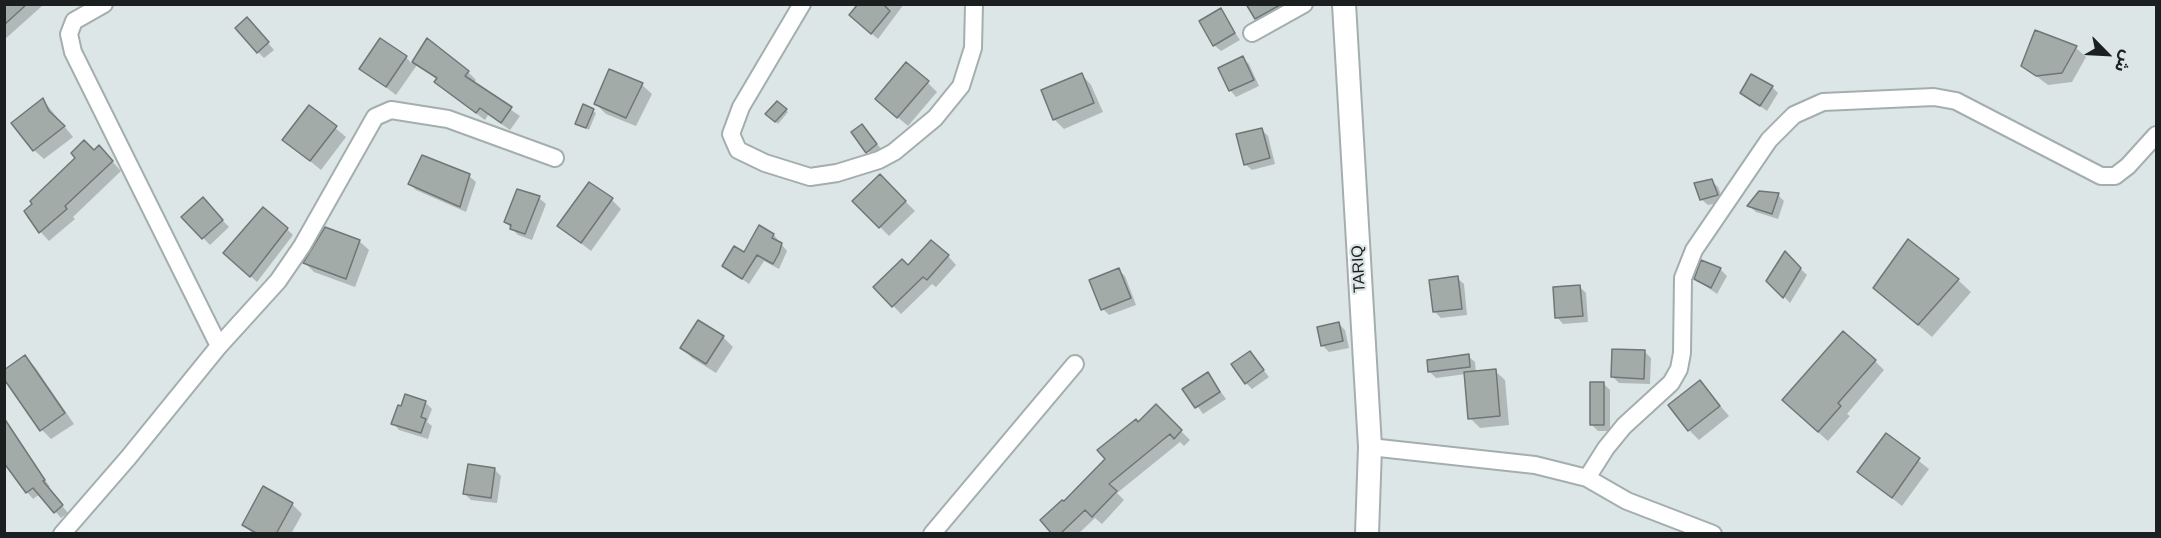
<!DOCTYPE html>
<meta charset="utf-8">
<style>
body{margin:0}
#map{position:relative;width:2161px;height:538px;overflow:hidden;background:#dde6e6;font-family:Arial,"Noto Sans Arabic",sans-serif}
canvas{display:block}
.frame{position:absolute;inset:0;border:6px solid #1c1f1f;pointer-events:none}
.north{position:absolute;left:2077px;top:24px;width:60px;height:60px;-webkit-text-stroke:4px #dde6e6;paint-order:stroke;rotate:114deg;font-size:16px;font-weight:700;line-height:24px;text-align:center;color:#1c1f1f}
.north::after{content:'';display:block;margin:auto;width:21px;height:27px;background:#1c1f1f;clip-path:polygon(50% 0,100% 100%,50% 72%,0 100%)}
</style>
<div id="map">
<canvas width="2161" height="538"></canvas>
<div class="frame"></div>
<div class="north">ش</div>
</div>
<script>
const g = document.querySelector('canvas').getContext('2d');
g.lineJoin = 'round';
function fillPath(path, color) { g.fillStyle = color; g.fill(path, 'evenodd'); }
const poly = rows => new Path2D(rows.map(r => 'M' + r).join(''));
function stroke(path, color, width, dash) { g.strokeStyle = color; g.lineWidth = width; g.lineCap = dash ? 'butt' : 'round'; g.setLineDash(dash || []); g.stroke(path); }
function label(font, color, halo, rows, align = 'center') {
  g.font = font + ' Arial,sans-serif'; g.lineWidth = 4.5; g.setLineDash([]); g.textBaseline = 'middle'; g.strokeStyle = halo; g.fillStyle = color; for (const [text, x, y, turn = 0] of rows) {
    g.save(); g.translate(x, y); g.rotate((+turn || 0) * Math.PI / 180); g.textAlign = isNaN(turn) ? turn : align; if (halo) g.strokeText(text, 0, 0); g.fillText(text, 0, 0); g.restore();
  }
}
const shadow = poly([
 [4,4,41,4,42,6,4,40],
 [860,4,904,4,878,39,857,21],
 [1248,4,1308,5,1266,28],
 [1220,10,1240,40,1221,51,1214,45],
 [253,25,274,50,264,58,258,52],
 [427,40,468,72,476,80,473,84,520,116,510,130,488,115,485,120,444,90,436,82,438,80,417,65,396,95,361,68,406,57,412,64],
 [2076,48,2086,57,2072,82,2048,85,2023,66],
 [1243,58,1249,64,1259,86,1236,97,1230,90],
 [609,71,642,85,652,94,636,126,606,114,596,104],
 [1082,75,1091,85,1103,112,1064,129,1054,119],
 [928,83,937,92,908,126,887,108],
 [1772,87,1778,93,1767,111,1742,93],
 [43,100,73,137,44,159,34,150],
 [777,103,788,112,778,124,767,114],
 [584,106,596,113,589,130,577,123],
 [310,107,346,137,321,170,284,140],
 [862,126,883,151,874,158,853,133],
 [1261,129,1268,136,1275,164,1252,170,1245,164],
 [99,147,121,171,73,217,75,219,49,241,27,217],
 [469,176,476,182,466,212,416,190,410,184],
 [880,176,915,211,889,236,854,201],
 [1711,181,1718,187,1724,202,1708,205,1701,199],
 [518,190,539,198,546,204,532,240,518,235,505,222],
 [1778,195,1784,201,1778,219,1756,212,1749,206],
 [202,199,229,227,210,245,183,217],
 [612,200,621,209,591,251,559,226],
 [287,229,293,235,257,282,231,259],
 [774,235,787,251,779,269,764,261,749,284,724,266],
 [359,241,369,250,355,287,314,272,305,263],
 [1785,254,1807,275,1790,303,1768,280],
 [948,256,956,265,936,287,932,284,901,314,875,287,909,267],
 [1702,262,1720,269,1727,276,1717,294,1696,279],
 [1118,270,1125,276,1136,305,1109,315,1103,309],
 [1457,278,1464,284,1467,315,1441,318,1434,311],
 [1958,280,1971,292,1932,337,1875,288],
 [1580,287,1586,293,1588,322,1563,324,1557,317],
 [1339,324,1345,330,1349,348,1329,352,1322,345],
 [723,337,733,347,716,373,692,358,682,348],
 [1645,352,1651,358,1650,384,1619,383,1612,376],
 [1250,353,1269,377,1252,389,1246,383],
 [1468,356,1475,362,1476,373,1495,371,1505,380,1509,425,1480,428,1470,418,1466,374,1436,378,1429,371],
 [25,357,35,367,74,424,51,439,42,430],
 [1875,361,1884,370,1847,414,1850,416,1828,441,1793,410],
 [1208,374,1226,399,1203,414,1185,389],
 [1700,382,1729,416,1699,440,1689,430],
 [1604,384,1610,390,1610,431,1598,431,1591,424],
 [425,402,432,409,427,422,432,426,428,439,399,430,393,423],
 [1156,406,1190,440,1184,446,1180,442,1117,493,1124,500,1102,524,1095,518,1078,534,1055,534,1064,503],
 [10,429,50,487,48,488,68,513,61,518,40,494,33,499,27,492],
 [1886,435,1929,469,1902,506,1859,472],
 [495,470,501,476,497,503,471,500,465,494],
 [292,504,302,514,291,534,253,534,244,524]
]);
const building = poly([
 [4,4,27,4,4,25,4,4],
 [858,4,883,4,890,11,871,34,849,15,858,4],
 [1246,4,1282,4,1255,19,1246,4],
 [1221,8,1235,33,1213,46,1199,21,1221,8],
 [247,17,269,42,257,53,235,28,247,17],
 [2035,30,2077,46,2062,73,2036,76,2021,66,2035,30],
 [380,38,407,56,386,87,359,69,380,38],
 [427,38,469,71,465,76,512,107,501,123,480,108,476,113,434,82,437,78,412,62,427,38],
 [1243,56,1254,80,1229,91,1218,68,1243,56],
 [906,62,929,81,897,118,875,99,906,62],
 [609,69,643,83,626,118,594,104,609,69],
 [1082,73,1094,103,1053,120,1041,90,1082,73],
 [1751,74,1773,86,1760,106,1740,93,1751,74],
 [43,98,49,111,65,126,33,151,11,123,43,98],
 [777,101,787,109,775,122,765,114,777,101],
 [583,104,594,109,586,128,575,124,583,104],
 [309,105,337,126,310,161,282,140,309,105],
 [862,124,877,144,866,153,851,132,862,124],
 [1262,128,1270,158,1244,165,1236,134,1262,128],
 [84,140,94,150,99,145,113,161,65,206,67,209,39,233,24,211,32,204,30,201,75,158,71,153,84,140],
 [422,155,470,174,460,207,408,184,422,155],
 [880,174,906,201,879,228,852,201,880,174],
 [1712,179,1718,195,1700,200,1694,183,1712,179],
 [589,182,613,198,581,243,557,226,589,182],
 [517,189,540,196,525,234,510,229,511,225,504,222,517,189],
 [1759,191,1779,193,1772,214,1747,206,1759,191],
 [203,197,223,220,202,239,181,217,203,197],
 [263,207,288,228,250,277,223,253,263,207],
 [759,225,774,234,772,238,782,243,779,253,773,264,757,255,742,279,722,266,734,246,744,252,759,225],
 [325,227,360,240,346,279,303,263,325,227],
 [1908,239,1959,279,1918,325,1873,288,1908,239],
 [931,240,949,255,927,280,923,277,892,307,873,287,902,259,908,265,931,240],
 [1785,251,1801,268,1783,298,1766,281,1785,251],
 [1701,260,1721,268,1711,288,1694,279,1701,260],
 [1119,268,1131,298,1101,310,1089,280,1119,268],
 [1458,276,1462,309,1433,312,1429,280,1458,276],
 [1580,285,1583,316,1555,318,1553,287,1580,285],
 [698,320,724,336,706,364,680,348,698,320],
 [1339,322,1343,341,1321,346,1317,327,1339,322],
 [1843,331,1876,360,1838,403,1841,406,1818,432,1782,400,1843,331],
 [1612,349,1645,350,1644,379,1611,377,1612,349],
 [1250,351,1264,370,1245,384,1231,364,1250,351],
 [1469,354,1470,367,1428,372,1427,360,1469,354],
 [25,355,65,413,40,431,4,379,4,370,25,355],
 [1496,369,1500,416,1468,419,1464,372,1496,369],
 [1208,372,1220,392,1195,408,1182,389,1208,372],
 [1700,380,1720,406,1688,431,1668,405,1700,380],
 [1590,382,1604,382,1604,425,1590,425,1590,382],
 [405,394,426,401,421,417,426,419,421,433,391,424,398,405,401,406,405,394],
 [1156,404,1182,430,1174,439,1170,434,1109,484,1117,491,1092,517,1085,510,1060,534,1052,534,1040,520,1062,500,1064,501,1105,459,1097,450,1136,419,1138,422,1156,404],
 [4,418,45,480,43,481,63,505,54,513,33,488,26,493,4,463,4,418],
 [1886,433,1920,458,1892,498,1857,472,1886,433],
 [468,464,495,468,491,498,463,494,468,464],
 [263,486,293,503,276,534,258,534,242,525,263,486]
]);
const street = poly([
 [104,4,74,21,69,34,73,52,219,346],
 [802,4,741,107,731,134,738,150,765,163,810,177,837,173,879,160,894,152,935,118,961,86,973,48,974,4],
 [1252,33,1304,4],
 [1370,447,1535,465,1587,478,1627,501,1713,534],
 [1587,478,1606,448,1624,426,1671,383,1679,369,1682,353,1683,278,1694,250,1769,140,1794,115,1823,102,1934,97,1956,101,2101,176,2115,176,2128,166,2156,135],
 [62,534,128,458,219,346,278,281,302,246,375,117,391,110,448,119,555,158],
 [932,534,1075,364]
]);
const secondary = poly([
 [1344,4,1370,447,1367,534]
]);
const streetNames = [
 ["TARIQ",1359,269,-93]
];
fillPath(shadow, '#0003');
fillPath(building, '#a3aba9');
stroke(building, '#6f7675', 1.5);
stroke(street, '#a5aeae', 20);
stroke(secondary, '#a5aeae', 26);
stroke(street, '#fff', 16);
stroke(secondary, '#fff', 22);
label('16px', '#1c1f1f', '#dde6e6', streetNames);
</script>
